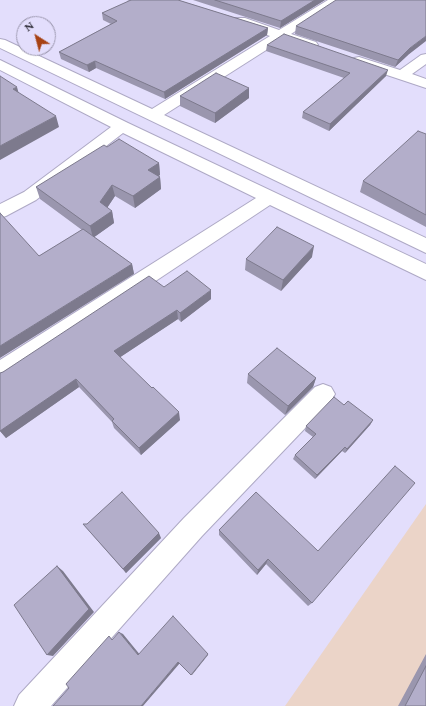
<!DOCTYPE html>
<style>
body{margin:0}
#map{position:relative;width:426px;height:706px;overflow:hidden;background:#e3defc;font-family:Spectral,serif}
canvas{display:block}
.north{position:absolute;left:16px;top:16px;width:40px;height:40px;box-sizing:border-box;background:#e3defc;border:1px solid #9995ac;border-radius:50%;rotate:324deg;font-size:11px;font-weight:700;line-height:16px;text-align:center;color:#2a2833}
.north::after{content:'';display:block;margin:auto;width:14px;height:18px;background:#a74214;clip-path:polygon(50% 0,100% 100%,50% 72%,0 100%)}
</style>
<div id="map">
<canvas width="426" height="706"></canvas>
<div class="north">N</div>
</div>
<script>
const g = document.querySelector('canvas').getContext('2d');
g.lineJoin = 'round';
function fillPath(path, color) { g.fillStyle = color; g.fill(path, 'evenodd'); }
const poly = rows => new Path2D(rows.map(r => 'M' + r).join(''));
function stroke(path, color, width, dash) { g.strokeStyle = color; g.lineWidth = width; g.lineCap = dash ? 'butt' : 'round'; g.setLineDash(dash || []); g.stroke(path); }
const medical = poly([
 [426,504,426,706,285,706]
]);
const street = poly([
 [328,0,342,0,291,34,316,42,318,45,316,48,311,49,282,40,164,115,426,238,426,253,0,48,0,39,5,40,152,109,270,36,235,24,234,21,235,18,245,18,279,30,328,0],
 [426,54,426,64,412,74,426,79,426,88,354,64,352,61,354,58,359,57,400,70,421,55,426,54],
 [0,60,128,123,426,264,426,280,270,205,8,379,0,382,0,360,256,198,123,133,36,200,6,216,0,218,0,204,24,192,111,127,0,70,0,60],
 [323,384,331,387,335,394,331,401,202,536,51,706,14,706,19,695,184,518,315,387,323,384]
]);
const wall = poly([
 [127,0,178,0,268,28,267,35,165,99,96,68,89,72,61,59,59,52,111,24,103,20,102,13,130,1],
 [193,0,325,0,280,28],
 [296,26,408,55,395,67,295,34],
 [267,45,386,76,329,131,302,118,303,112,344,78,266,51],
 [249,88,249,98,215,123,180,106,180,96],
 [426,134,426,227,360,192,363,181],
 [107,147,159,163,160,175,158,176,160,177,161,189,135,208,115,196,107,208,112,211,114,223,94,237,132,264,134,274,39,256,82,230,40,199,36,187],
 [312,257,281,291,245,270,246,259],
 [164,287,211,299,181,322,178,319,120,357,180,420,141,455,114,428,112,422,79,387,6,438,0,431,0,373,3,372],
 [248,374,316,378,313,387,285,415,247,383],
 [344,405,373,420,370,425,345,453,342,451,315,479,293,459,295,455,313,437,305,431,306,426],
 [256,492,312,603,308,606,266,564,257,575,219,535,219,530],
 [83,524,161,538,126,573],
 [426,654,426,706,398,706]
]);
const shadedWall = poly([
 [315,0,325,0,280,28,281,21],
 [268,28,267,35,165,99,164,92],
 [426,36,426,41,408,55,395,67,398,60,410,48],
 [95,61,96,68,89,72,87,65],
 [388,70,386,76,329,131,330,124],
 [17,87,20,98,13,89],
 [249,88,249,98,215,123,215,113],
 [56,116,59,127,0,160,0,146],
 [159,163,160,175,150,182,148,170],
 [160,177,161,189,135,208,133,196],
 [112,185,115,196,103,214,100,202],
 [112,211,114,223,93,238,90,226],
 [314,246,312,257,281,291,283,280],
 [132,264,134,274,0,358,0,346],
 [211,290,211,299,181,322,180,313],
 [177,310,178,319,116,360,114,351],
 [316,378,313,387,285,415,288,406],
 [76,379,79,387,6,438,0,431],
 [179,412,180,420,141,455,139,448],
 [373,420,370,425,345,453,347,449],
 [345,447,342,451,315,479,317,475],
 [159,533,161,538,126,573,123,569],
 [268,559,266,564,257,575,258,570],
 [57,566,63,571,94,612,53,656,47,655],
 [119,632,123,634,141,656,138,655],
 [208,654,208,655,192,675,191,675],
 [178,662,180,663,143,706,141,706]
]);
const building = poly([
 [131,0,178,0,268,28,164,92,95,61,87,65,59,52,117,21,102,13,131,0],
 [215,0,315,0,281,21,215,0],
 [336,0,426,0,426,36,410,48,398,60,296,26,336,0],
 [284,34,388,70,330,124,303,112,350,73,267,45,284,34],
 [216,73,249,88,215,113,180,96,216,73],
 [0,76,17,87,13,89,56,116,0,146,0,76],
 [418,131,426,134,426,215,363,181,418,131],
 [119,139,159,163,148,170,160,177,133,196,112,185,100,202,112,211,90,226,36,187,104,145,107,147,119,139],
 [0,213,39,256,83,229,132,264,0,346,0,213],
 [277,227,314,246,283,280,246,259,277,227],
 [187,271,211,290,180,313,177,310,114,351,152,388,153,387,179,412,139,448,112,421,114,419,76,379,0,431,0,373,3,372,149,276,164,287,187,271],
 [277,348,316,378,288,406,248,374,277,348],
 [334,397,344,405,348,401,373,420,347,449,345,447,317,475,295,455,316,434,306,426,334,397],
 [395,466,415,483,312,603,268,559,258,570,219,530,256,492,318,551,395,466],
 [122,492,159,533,123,569,83,524,87,524,122,492],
 [57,566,89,609,47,655,14,605,57,566],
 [173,616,208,654,191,675,178,662,141,706,53,706,69,688,66,684,109,636,112,640,119,632,138,655,173,616],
 [426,666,426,706,405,706,426,666]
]);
fillPath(medical, '#ebd4c8');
stroke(street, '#aea9c5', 2);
fillPath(street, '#fff');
fillPath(wall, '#9a96ae');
fillPath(shadedWall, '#7d7a8d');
fillPath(building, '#b3aeca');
stroke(building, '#7d7a8d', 1);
</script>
